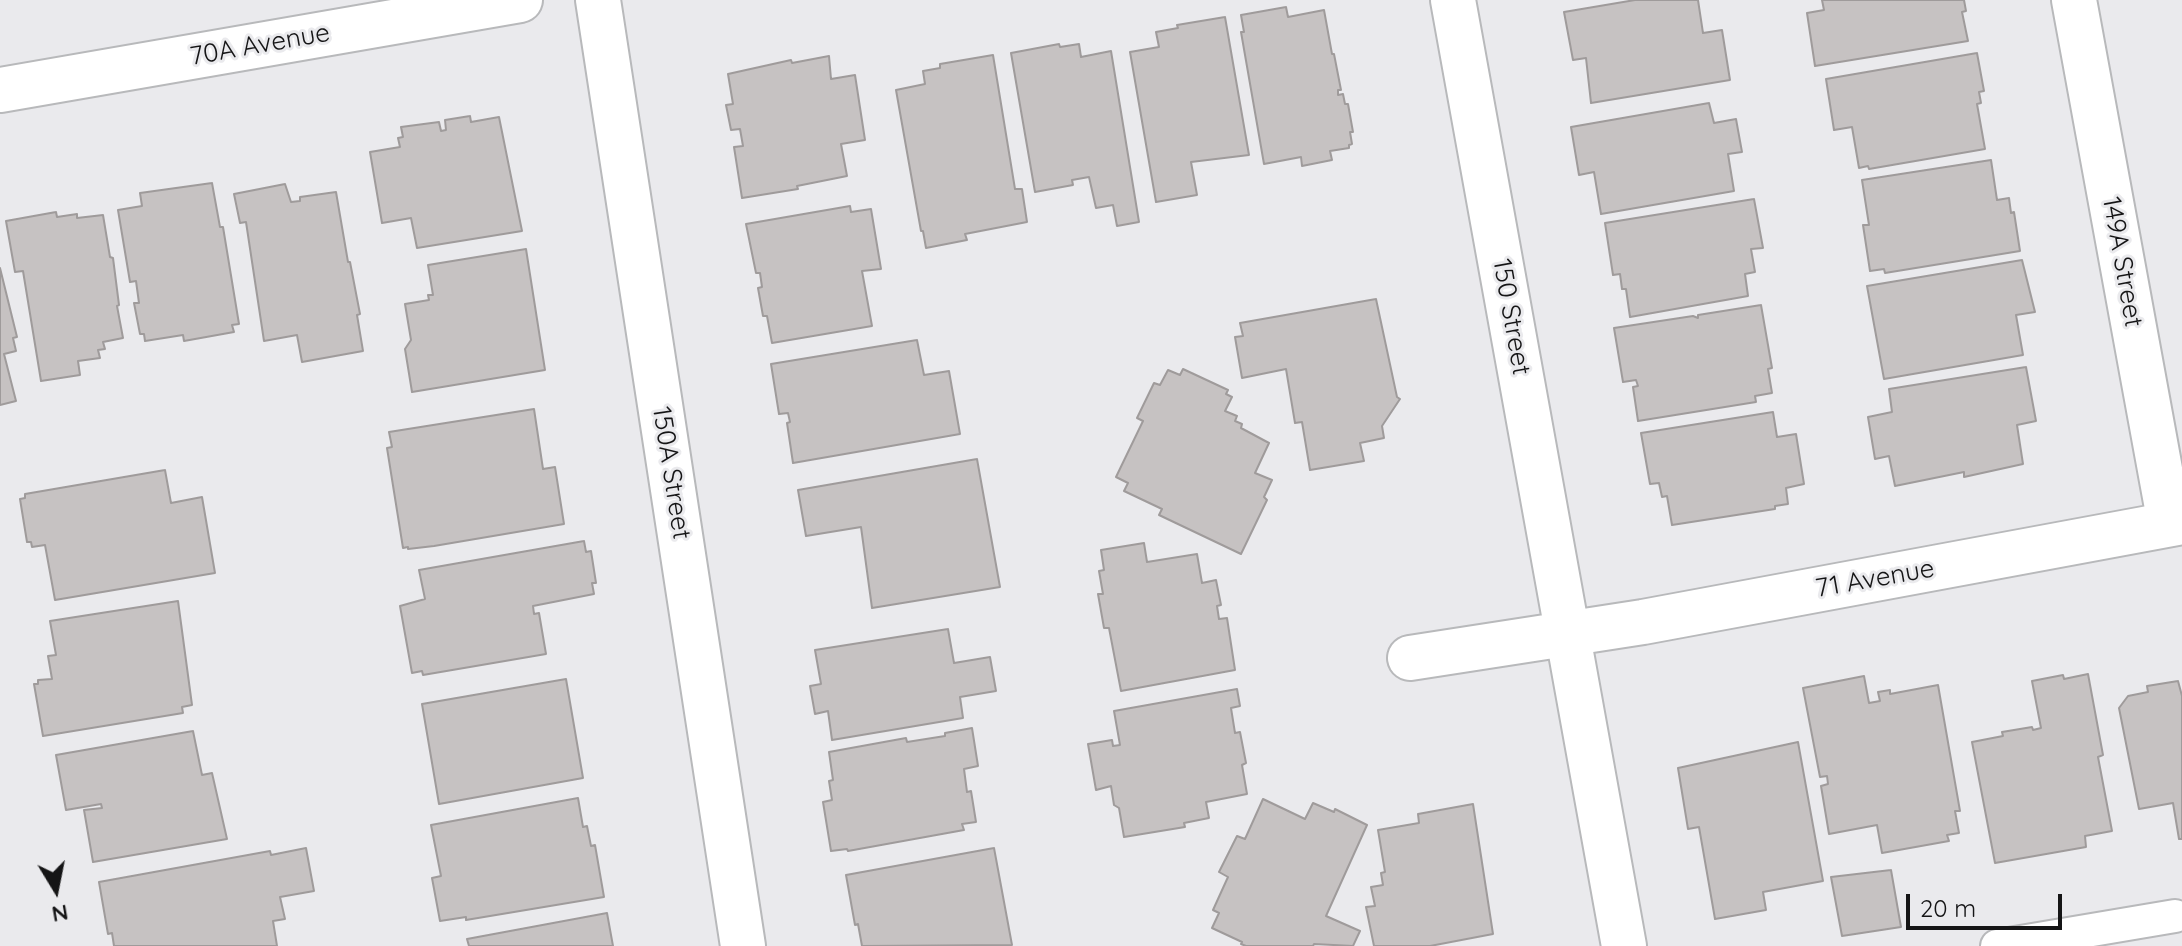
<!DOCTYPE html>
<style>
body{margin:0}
#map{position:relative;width:2182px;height:946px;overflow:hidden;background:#eaeaed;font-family:Quicksand,sans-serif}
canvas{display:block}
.north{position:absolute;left:16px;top:850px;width:80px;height:80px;-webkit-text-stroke:6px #eaeaed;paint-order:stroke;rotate:170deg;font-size:22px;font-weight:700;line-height:32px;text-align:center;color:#151516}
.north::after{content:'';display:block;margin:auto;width:28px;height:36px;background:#151516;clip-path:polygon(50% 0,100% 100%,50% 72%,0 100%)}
.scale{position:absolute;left:1906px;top:894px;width:156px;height:36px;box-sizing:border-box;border:4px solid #151516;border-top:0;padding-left:10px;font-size:24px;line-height:28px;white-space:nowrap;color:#151516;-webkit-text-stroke:6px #eaeaed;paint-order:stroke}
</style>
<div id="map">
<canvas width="2182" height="946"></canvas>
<div class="north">N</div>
<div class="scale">20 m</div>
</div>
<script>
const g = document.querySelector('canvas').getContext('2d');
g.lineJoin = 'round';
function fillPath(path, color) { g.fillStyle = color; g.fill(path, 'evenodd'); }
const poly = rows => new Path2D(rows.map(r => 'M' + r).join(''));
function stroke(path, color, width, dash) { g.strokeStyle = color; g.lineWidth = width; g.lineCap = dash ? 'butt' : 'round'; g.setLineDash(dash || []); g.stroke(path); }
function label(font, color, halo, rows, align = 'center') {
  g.font = font + ' Quicksand,sans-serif'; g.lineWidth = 6; g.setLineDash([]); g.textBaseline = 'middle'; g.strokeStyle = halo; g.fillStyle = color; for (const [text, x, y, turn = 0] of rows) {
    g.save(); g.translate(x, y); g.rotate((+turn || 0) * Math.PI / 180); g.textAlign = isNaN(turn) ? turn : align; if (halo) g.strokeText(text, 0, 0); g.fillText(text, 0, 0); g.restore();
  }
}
const building = poly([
 [1635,0,1698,0,1703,33,1722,30,1730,80,1591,103,1586,58,1573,60,1564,12,1635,0],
 [1822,0,1964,0,1966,11,1962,12,1968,41,1815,66,1807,13,1824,10,1822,0],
 [1286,7,1288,17,1324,10,1332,54,1334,54,1341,90,1338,90,1338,95,1343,94,1345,104,1348,104,1353,132,1350,132,1352,144,1349,145,1349,148,1330,151,1332,160,1302,166,1301,157,1264,164,1241,32,1244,32,1241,15,1286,7],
 [1225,17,1249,155,1191,162,1197,195,1156,202,1130,52,1159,47,1156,32,1178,28,1177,25,1225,17],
 [1059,44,1060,47,1079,44,1081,57,1111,51,1139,222,1117,226,1113,205,1096,208,1089,177,1072,180,1073,185,1035,192,1011,53,1059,44],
 [1977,53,1984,91,1979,92,1981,103,1977,104,1985,149,1869,169,1868,166,1859,168,1852,127,1834,130,1826,79,1977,53],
 [993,55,1015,189,1022,189,1027,222,965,234,967,240,926,248,923,231,921,231,896,90,925,84,923,71,940,68,940,64,993,55],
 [829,56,831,79,855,75,865,140,841,144,847,176,797,186,798,189,742,198,734,147,743,146,740,129,731,130,726,105,733,104,728,74,791,60,792,63,829,56],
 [1709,103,1714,123,1736,119,1742,152,1728,154,1734,191,1601,214,1594,172,1579,175,1571,127,1709,103],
 [470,116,471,122,499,117,522,231,417,248,411,218,382,223,370,152,400,147,398,138,403,137,401,127,439,122,441,131,446,130,445,120,470,116],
 [1991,160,1997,200,2009,198,2011,213,2014,212,2020,251,1885,273,1884,269,1870,271,1863,225,1869,225,1862,180,1991,160],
 [212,183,220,227,223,227,239,324,232,325,234,332,184,341,183,335,145,341,144,334,140,334,134,303,139,303,136,281,130,282,118,210,142,206,140,193,212,183],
 [285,184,291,202,300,201,300,197,336,192,348,262,350,262,360,314,357,315,363,351,302,362,297,335,264,341,246,222,240,223,234,194,285,184],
 [1754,199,1763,248,1751,249,1755,272,1745,274,1748,296,1630,317,1626,289,1622,289,1620,274,1613,275,1605,223,1754,199],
 [850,206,851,212,871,209,881,269,862,271,872,326,772,343,767,316,763,316,758,288,762,287,760,273,756,273,746,224,850,206],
 [56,212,57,217,77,214,77,218,103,215,110,257,113,258,119,305,117,306,123,338,103,342,105,349,98,350,100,358,78,361,80,375,41,381,23,271,15,272,6,221,56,212],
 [526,249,545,370,412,392,405,349,411,340,405,304,429,300,428,295,433,295,428,265,526,249],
 [2022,260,2035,312,2016,315,2023,355,1884,379,1867,286,2022,260],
 [0,268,17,337,13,338,16,351,4,354,16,401,0,405,0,268],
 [1376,299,1397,397,1400,399,1382,426,1384,438,1360,443,1364,461,1310,470,1302,422,1295,423,1286,369,1242,378,1235,337,1243,336,1240,323,1376,299],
 [1761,305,1772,368,1768,369,1772,393,1755,396,1756,402,1638,421,1633,387,1638,386,1636,380,1623,382,1614,328,1693,316,1698,318,1698,315,1761,305],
 [917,340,924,375,949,371,960,434,793,463,787,423,790,422,788,413,779,414,771,364,917,340],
 [2026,367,2036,421,2017,425,2023,464,1964,477,1964,472,1895,486,1889,456,1875,459,1868,417,1892,412,1889,389,2026,367],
 [1183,369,1228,390,1226,394,1232,397,1225,411,1237,416,1235,421,1242,424,1241,428,1269,443,1255,473,1272,480,1264,497,1267,500,1241,554,1159,515,1162,509,1124,491,1128,483,1116,477,1143,421,1137,418,1154,383,1160,385,1168,370,1180,375,1183,369],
 [534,409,543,469,555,467,564,524,434,546,408,549,408,547,403,548,387,448,392,447,389,432,534,409],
 [1773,412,1777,437,1796,434,1804,484,1786,488,1788,504,1775,506,1775,509,1672,525,1667,496,1662,497,1659,483,1650,484,1641,433,1773,412],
 [977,459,1000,587,872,608,861,527,806,536,798,490,977,459],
 [165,470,171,503,202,497,215,573,55,600,45,545,32,547,31,542,27,542,20,499,25,498,25,494,165,470],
 [584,541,586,552,591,551,596,583,592,583,594,594,533,606,534,614,539,613,546,654,423,675,422,671,412,673,400,606,425,599,419,570,584,541],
 [1144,543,1147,562,1197,554,1202,583,1216,580,1221,605,1217,606,1219,619,1227,618,1235,670,1121,691,1109,628,1104,628,1098,594,1103,594,1099,571,1104,570,1101,550,1144,543],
 [178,601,192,705,182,707,183,713,43,736,34,684,38,684,38,680,52,679,48,656,56,655,50,621,178,601],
 [948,629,954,663,990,657,996,691,960,697,963,718,832,740,828,711,815,714,810,686,821,684,815,650,948,629],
 [2088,674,2103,755,2098,757,2112,831,2085,836,2086,847,1995,863,1972,742,2003,736,2002,732,2032,727,2033,730,2041,728,2032,681,2063,675,2064,679,2088,674],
 [1864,676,1869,703,1880,701,1878,692,1890,690,1890,694,1938,685,1960,811,1955,811,1959,833,1947,835,1949,841,1882,853,1877,825,1829,834,1821,786,1828,784,1827,776,1820,777,1803,688,1864,676],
 [566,679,583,778,439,804,422,704,566,679],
 [2178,681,2182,696,2182,839,2179,839,2173,803,2139,809,2119,708,2128,696,2148,692,2147,686,2178,681],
 [1237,689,1240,706,1231,708,1235,733,1240,732,1246,763,1242,765,1247,794,1206,802,1209,818,1184,823,1185,827,1124,837,1119,808,1114,805,1111,786,1096,790,1088,744,1112,740,1113,746,1120,745,1114,711,1237,689],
 [972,728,978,766,964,769,967,792,971,791,976,822,962,824,964,830,848,851,847,849,831,851,823,802,832,800,829,781,833,780,829,752,906,738,907,742,945,736,945,733,972,728],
 [193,731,202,775,212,773,227,839,93,862,84,810,102,808,101,804,66,810,56,755,193,731],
 [1798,742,1823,881,1763,892,1766,910,1715,919,1699,827,1688,829,1678,768,1798,742],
 [578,798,583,827,587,826,591,846,595,845,604,897,466,920,466,917,440,921,432,878,441,876,431,825,578,798],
 [1263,799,1305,819,1313,803,1334,812,1335,809,1367,825,1326,916,1360,931,1353,946,1314,944,1313,946,1246,946,1241,944,1242,942,1212,928,1219,913,1213,910,1228,877,1219,872,1237,836,1245,839,1263,799],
 [1473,804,1493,934,1430,946,1374,946,1366,907,1375,906,1371,887,1383,885,1381,873,1385,872,1378,830,1419,823,1418,814,1473,804],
 [306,848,314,891,280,897,285,919,273,921,277,946,114,946,112,933,108,934,99,882,270,851,271,855,306,848],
 [994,848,1012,945,862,946,858,924,855,925,846,875,994,848],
 [1891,870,1901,927,1842,936,1831,877,1891,870],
 [607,913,613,946,469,946,467,939,607,913]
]);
const lane = poly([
 [1997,946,2175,916]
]);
const street = poly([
 [598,0,743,946],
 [1453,0,1624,946],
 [2074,0,2170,524],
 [0,90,520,0],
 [1410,658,1643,622,2182,522]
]);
const streetNames = [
 ["70A Avenue",260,45,-10],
 ["149A Street",2122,262,80],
 ["150 Street",1511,317,80],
 ["150A Street",671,473,81],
 ["71 Avenue",1875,579,-10]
];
fillPath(building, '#c6c2c2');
stroke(building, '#9f9b9b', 2);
stroke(lane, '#b8b9bb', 36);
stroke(street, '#b8b9bb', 48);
stroke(lane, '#fff', 32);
stroke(street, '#fff', 44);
label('26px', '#151516', '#eaeaed', streetNames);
</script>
